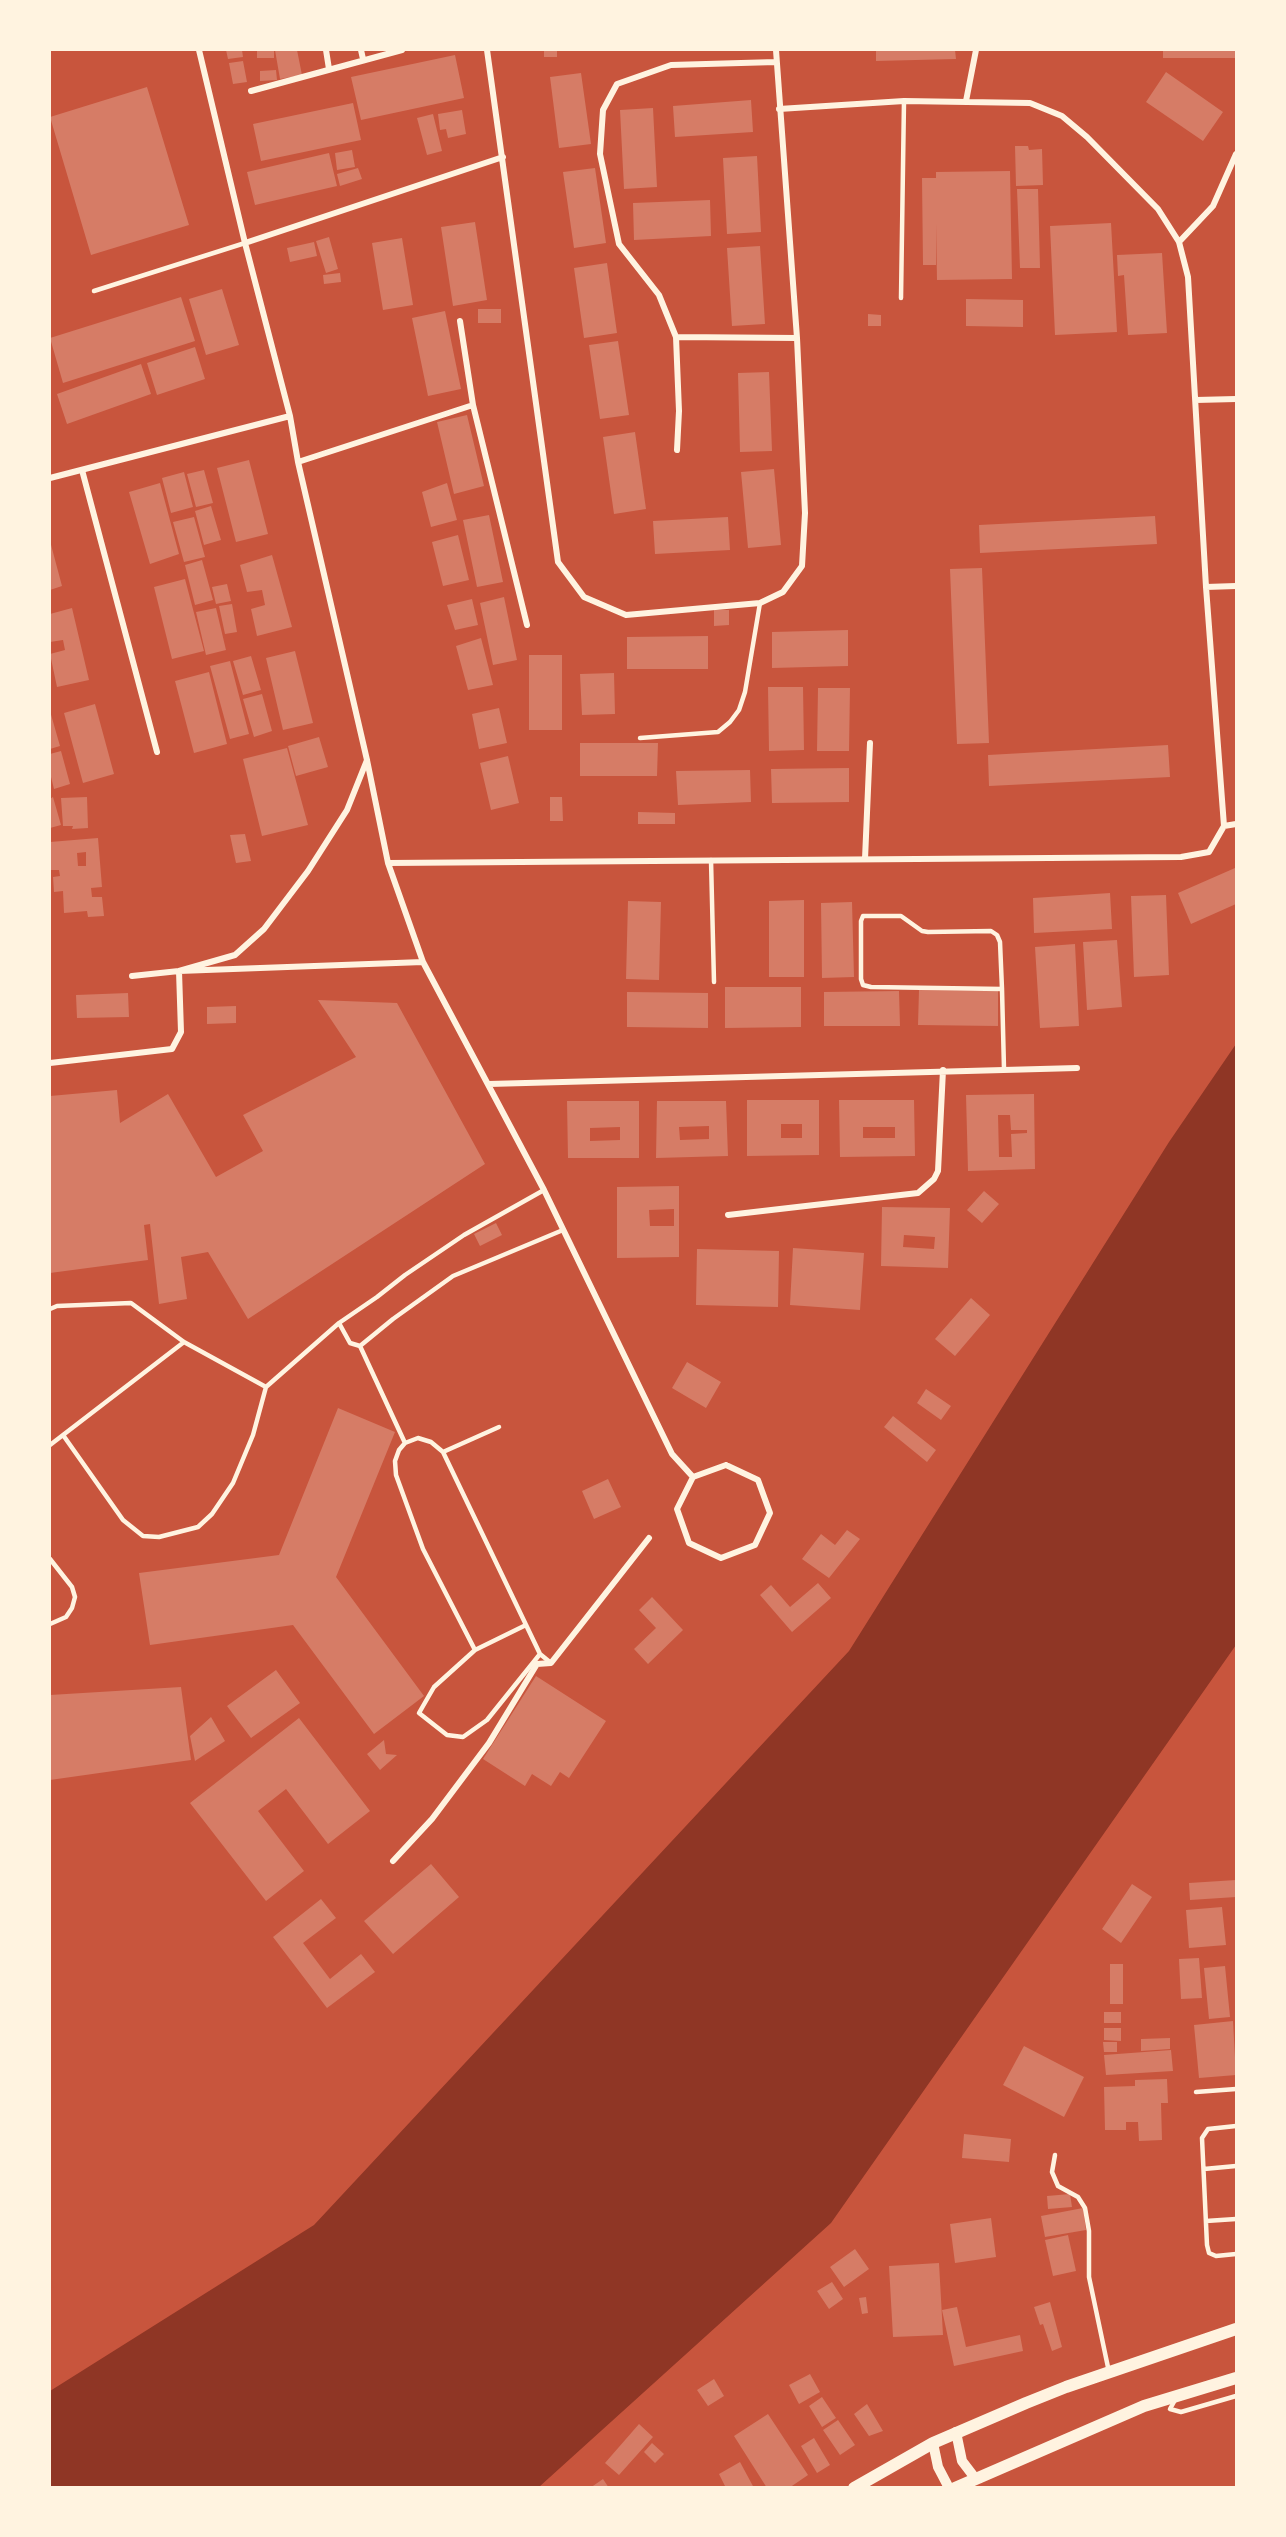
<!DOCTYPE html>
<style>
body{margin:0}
#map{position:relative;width:1286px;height:2537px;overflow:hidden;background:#c8553d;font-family:Spectral,serif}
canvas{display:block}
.frame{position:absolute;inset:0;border:51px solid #fff3e0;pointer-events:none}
</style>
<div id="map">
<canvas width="1286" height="2537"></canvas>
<div class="frame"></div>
</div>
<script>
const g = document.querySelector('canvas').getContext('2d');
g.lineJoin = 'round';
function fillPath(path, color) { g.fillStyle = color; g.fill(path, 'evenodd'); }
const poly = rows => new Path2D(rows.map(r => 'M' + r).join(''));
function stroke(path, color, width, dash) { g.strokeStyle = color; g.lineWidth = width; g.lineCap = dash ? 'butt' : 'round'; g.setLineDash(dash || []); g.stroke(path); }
const water = poly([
 [1236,1044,1236,1645,831,2223,539,2487,50,2487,50,2391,314,2225,849,1651,1169,1142]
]);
const building = poly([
 [226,50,242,50,243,57,228,59],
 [257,50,274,50,274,58,257,58],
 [275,50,297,50,302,75,280,79],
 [544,50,557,50,557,57,544,57],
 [876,50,955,50,956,59,876,61],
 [1163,50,1236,50,1236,58,1163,58],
 [455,55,464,98,361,120,351,77],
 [243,61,247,82,233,84,229,63],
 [276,70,277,80,260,81,260,71],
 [1166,72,1223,112,1203,141,1146,102],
 [581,73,591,144,559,148,550,77],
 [147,87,189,225,91,255,50,117],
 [751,100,753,132,675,137,673,106],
 [353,103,361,140,261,161,253,124],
 [653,108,657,187,624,189,620,110],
 [462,110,466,134,448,138,446,129,440,130,438,114],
 [433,114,442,151,427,155,417,118],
 [1015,146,1028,146,1029,150,1042,149,1043,185,1016,186],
 [352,150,355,167,337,170,335,153],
 [329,153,337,186,255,205,247,172],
 [757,156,761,232,727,234,723,158],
 [358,168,362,179,340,186,337,174],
 [595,168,606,243,574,248,563,172],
 [1010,171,1012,279,937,280,936,224,936,265,923,265,922,178,936,178,936,172],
 [1017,189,1038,189,1040,268,1020,268],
 [710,200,711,236,634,240,633,203],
 [475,222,487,300,453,306,441,227],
 [1111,223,1117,332,1055,335,1050,226],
 [329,237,338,269,326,273,316,241],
 [402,238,413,305,383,310,372,243],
 [314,242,317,256,290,262,287,248],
 [760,246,765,324,732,326,727,248],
 [1162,253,1167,333,1128,335,1124,275,1118,276,1117,255],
 [607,263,617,333,584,338,574,268],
 [340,273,341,282,324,284,323,275],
 [222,289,239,345,206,355,189,299],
 [181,297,195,341,63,383,50,338],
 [966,299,1023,300,1023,327,966,326],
 [478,309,501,309,501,323,478,323],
 [445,311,461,389,428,396,412,318],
 [868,314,881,315,881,326,868,326],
 [618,341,629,415,600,419,589,345],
 [195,347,205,379,157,395,147,363],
 [141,364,151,394,67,424,57,394],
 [769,372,772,451,740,452,738,373],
 [467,415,484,486,454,494,437,422],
 [635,432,646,509,614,514,603,437],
 [249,460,268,534,236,542,217,468],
 [774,469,781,545,748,548,741,472],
 [204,470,213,503,196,507,187,474],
 [184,472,193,507,171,513,162,478],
 [160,483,179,554,150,564,129,492],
 [447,483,457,520,431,527,422,492],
 [211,506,221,540,204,545,195,511],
 [489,515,503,582,477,587,463,520],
 [1155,516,1157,544,980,553,979,525],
 [194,517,205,557,184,562,173,522],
 [728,517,730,550,655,554,653,521],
 [458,535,469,580,443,586,432,542],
 [50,541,62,586,50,590],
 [272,555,292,627,257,636,251,609,265,605,262,590,247,592,240,565],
 [202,560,213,600,195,605,185,565],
 [982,568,989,743,957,744,950,569],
 [185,579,204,651,172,659,154,587],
 [227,584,231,601,216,604,212,587],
 [504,597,517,660,493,665,480,603],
 [472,599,478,625,455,630,447,605],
 [232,604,237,632,225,634,219,606],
 [72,608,89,680,57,687,50,654,65,650,63,640,50,642,50,614],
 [216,608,226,650,206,655,196,612],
 [714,610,729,610,729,625,714,626],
 [848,630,848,666,772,668,772,632],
 [708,636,708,669,627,669,627,637],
 [481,638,493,685,468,690,456,646],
 [295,651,313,723,283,730,266,658],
 [529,655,562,655,562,730,529,730],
 [251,656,261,690,243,695,233,661],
 [230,661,249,734,230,739,210,666],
 [209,672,227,744,194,753,175,681],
 [614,673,615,714,582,715,580,674],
 [768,687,803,687,804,750,769,751],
 [818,688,850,688,849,751,817,751],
 [262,694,272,731,254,737,243,699],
 [95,704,114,774,83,783,64,713],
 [499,708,507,743,479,749,472,714],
 [50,711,60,746,50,749],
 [319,737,328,767,296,776,288,746],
 [580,743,658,743,657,776,580,776],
 [1168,745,1170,777,989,786,988,755],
 [287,748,308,825,262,836,243,759],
 [61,751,70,784,54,789,50,773,50,754],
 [508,756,519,803,491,810,480,763],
 [849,768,849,802,772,803,771,769],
 [750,770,751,802,678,805,676,771],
 [53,797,61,825,50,828,50,799],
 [87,797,88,828,72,829,73,826,63,826,61,798],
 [550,797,562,797,563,821,550,821],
 [638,812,675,813,675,824,638,824],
 [245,834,251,861,236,863,230,835],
 [98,838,102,887,91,888,92,897,102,897,104,916,88,917,87,911,64,913,63,891,54,892,53,877,60,876,59,870,50,870,50,842],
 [86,852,86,866,78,866,77,853],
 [1235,868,1236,904,1191,924,1178,893],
 [1110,893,1112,929,1034,933,1033,898],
 [1166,895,1169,975,1134,977,1131,896],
 [804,900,804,977,769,977,769,901],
 [628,901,661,902,659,980,626,979],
 [852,902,854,977,822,978,821,903],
 [1117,940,1122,1007,1087,1010,1083,942],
 [1075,944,1079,1026,1040,1028,1035,947],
 [725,987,801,987,801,1027,725,1028],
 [919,990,998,991,998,1026,918,1025],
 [899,991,900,1026,824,1026,824,992],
 [627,992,708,993,708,1028,627,1027],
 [128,993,129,1017,77,1018,76,995],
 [318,1000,397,1003,485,1164,248,1319,208,1252,181,1257,187,1299,159,1304,150,1224,144,1225,148,1260,50,1273,50,1096,117,1090,120,1123,168,1094,216,1177,263,1151,243,1115,356,1057],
 [236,1006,236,1023,207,1024,207,1007],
 [1034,1094,1035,1169,968,1171,966,1095],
 [998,1115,1010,1115,1011,1130,1027,1130,1027,1133,1011,1134,1012,1157,999,1157],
 [747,1100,819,1100,819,1155,747,1156],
 [781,1124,802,1124,802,1138,781,1138],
 [839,1100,914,1100,915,1156,840,1157],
 [863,1127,895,1127,895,1138,863,1138],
 [567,1101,639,1101,639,1158,568,1158],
 [620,1127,620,1140,590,1141,590,1128],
 [657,1101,726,1101,728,1156,656,1158],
 [709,1126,709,1139,680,1140,679,1127],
 [679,1186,679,1257,617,1258,617,1187],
 [674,1209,674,1226,650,1226,649,1210],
 [984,1191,999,1204,982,1223,967,1210],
 [882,1207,950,1208,948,1268,881,1266],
 [904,1235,935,1237,934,1249,903,1247],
 [496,1223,502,1235,480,1246,474,1234],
 [793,1248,864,1253,860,1310,790,1305],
 [697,1249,779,1251,778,1307,696,1305],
 [971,1298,990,1315,955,1356,935,1339],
 [687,1362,721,1382,706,1408,672,1388],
 [926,1389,951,1406,941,1420,917,1403],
 [338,1408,395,1432,336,1577,424,1696,374,1734,293,1625,150,1645,139,1573,279,1555],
 [893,1416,936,1450,927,1462,884,1427],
 [608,1479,621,1507,594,1519,582,1491],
 [847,1530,860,1539,829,1578,802,1559,821,1534,835,1545],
 [818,1583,831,1598,792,1632,760,1595,771,1585,790,1607],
 [652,1597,683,1630,648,1664,634,1649,656,1628,639,1610],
 [276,1670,300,1703,251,1738,227,1706],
 [536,1676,606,1721,569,1778,560,1772,551,1786,532,1774,525,1786,483,1759],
 [181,1687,191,1760,50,1780,50,1695],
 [211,1717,225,1741,195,1761,190,1736],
 [299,1718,370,1811,328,1844,286,1789,258,1811,304,1871,266,1901,190,1803],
 [384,1740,386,1754,397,1755,380,1770,367,1754],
 [431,1864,459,1897,393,1954,364,1921],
 [1236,1880,1236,1897,1190,1900,1189,1883],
 [1132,1884,1152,1897,1121,1943,1102,1929],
 [321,1899,336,1918,303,1943,330,1979,361,1954,375,1972,327,2008,273,1937],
 [1222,1907,1226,1945,1189,1948,1186,1910],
 [1199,1958,1202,1998,1181,1999,1179,1959],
 [1110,1964,1123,1964,1123,2004,1110,2004],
 [1225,1966,1230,2017,1209,2019,1204,1968],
 [1104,2012,1121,2012,1121,2023,1104,2023],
 [1233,2021,1236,2075,1199,2078,1194,2025],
 [1104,2028,1121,2028,1121,2041,1104,2040],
 [1170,2038,1170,2049,1141,2051,1141,2039],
 [1103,2042,1117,2042,1117,2052,1104,2052],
 [1024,2046,1084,2077,1064,2117,1003,2085],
 [1171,2050,1173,2071,1106,2075,1104,2055],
 [1167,2079,1168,2103,1161,2103,1162,2140,1139,2141,1138,2122,1126,2122,1126,2130,1105,2130,1104,2087,1135,2086,1135,2080],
 [964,2134,1011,2139,1009,2162,962,2158],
 [1070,2194,1072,2207,1048,2209,1047,2196],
 [1083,2208,1086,2230,1045,2237,1041,2216],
 [991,2218,996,2257,955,2263,950,2224],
 [1068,2235,1076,2271,1053,2276,1045,2240],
 [855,2249,869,2269,844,2287,830,2267],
 [939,2263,943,2335,893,2337,889,2266],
 [832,2282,843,2299,829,2309,817,2291],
 [866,2297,868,2313,862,2314,859,2298],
 [1050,2302,1062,2347,1052,2351,1043,2324,1040,2325,1034,2307],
 [957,2307,966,2347,1020,2335,1023,2351,954,2366,942,2310],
 [810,2374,820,2392,799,2404,789,2385],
 [714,2379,724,2396,708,2406,697,2390],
 [822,2397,836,2418,822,2427,809,2406],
 [867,2404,883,2431,869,2436,854,2414],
 [768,2414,808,2475,789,2488,767,2488,734,2436],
 [838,2420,855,2445,840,2455,823,2430],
 [639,2424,653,2437,619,2475,605,2463],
 [814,2438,830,2465,817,2473,801,2446],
 [652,2443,664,2454,655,2463,644,2452],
 [740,2462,754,2488,726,2488,719,2474],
 [603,2479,609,2488,590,2488]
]);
const service = poly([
 [94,291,245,243],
 [901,298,904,101],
 [640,738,718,732,730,722,739,710,745,692,760,603],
 [711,860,714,982],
 [1002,989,871,987,863,985,861,979,861,921,863,916,901,916,922,931,928,932,991,931,997,935,1000,942,1002,989,1004,1069],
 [50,1309,57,1306,131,1303,184,1342,266,1387],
 [339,1323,350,1343,360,1346,393,1319,453,1276,563,1230],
 [360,1346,405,1443],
 [63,1435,123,1520,143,1536,159,1537,198,1527,212,1514,233,1483,253,1435,266,1387,339,1323,377,1297,405,1275,464,1235,544,1190],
 [50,1445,184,1342],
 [443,1452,499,1427],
 [50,1559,72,1587,75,1597,72,1608,66,1617,50,1624],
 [526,1625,475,1650,434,1687,419,1713,447,1735,463,1737,487,1720,540,1654],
 [475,1650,423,1549,396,1475,395,1461,399,1450,405,1443,418,1438,431,1442,443,1452,540,1654,551,1663],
 [1196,2092,1236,2089],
 [1236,2126,1208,2129,1202,2138,1207,2245,1209,2253,1216,2256,1236,2254],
 [1055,2155,1052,2172,1058,2186,1078,2197,1085,2208,1089,2231,1089,2277,1109,2372],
 [1204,2169,1236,2166],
 [1206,2221,1236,2219],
 [1175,2400,1170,2409,1181,2412,1236,2396]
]);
const minor = poly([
 [199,50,245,243,290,416,298,462,367,760,388,863,423,962,544,1190,672,1454,693,1477],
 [326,50,329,69],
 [361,50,363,59],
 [487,50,558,562,584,597,626,615,760,603,783,592,802,566,805,513,797,338,776,50],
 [251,91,402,50],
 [966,101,976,50],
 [1179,242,1213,206,1236,154],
 [245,243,503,157],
 [460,321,473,405,527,625],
 [676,337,797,338],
 [1196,400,1236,399],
 [677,450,679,411,676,337,659,295,619,244,600,154,603,110,617,84,671,65,776,62],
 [298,462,473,405],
 [82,470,157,752],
 [50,478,290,416],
 [1206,587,1236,586],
 [1224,826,1236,824],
 [865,859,870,743],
 [388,863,1181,857,1209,852,1224,826,1206,587,1188,277,1179,242,1158,209,1087,137,1062,116,1030,103,904,101,779,109],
 [132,976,179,971,423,962],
 [50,1063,172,1049,181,1032,179,971,235,955,264,929,308,871,347,810,367,760],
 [489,1084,1077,1068],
 [728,1215,918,1193,934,1179,938,1171,943,1070],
 [726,1465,758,1480,770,1513,755,1545,721,1558,689,1543,677,1509,693,1477,726,1465],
 [393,1861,432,1819,489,1743,537,1664,551,1663,649,1538]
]);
const tertiary = poly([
 [956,2432,962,2461,975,2478,968,2483],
 [933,2443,938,2467,949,2488]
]);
const secondary = poly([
 [854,2488,933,2443,1026,2403,1066,2387,1236,2329],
 [955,2488,1144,2406,1236,2378]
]);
fillPath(water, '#8f3625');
fillPath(building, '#d67c66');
stroke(service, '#fff3e0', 4.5);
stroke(minor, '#fff3e0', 6);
stroke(tertiary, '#fff3e0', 10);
stroke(secondary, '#fff3e0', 12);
</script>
